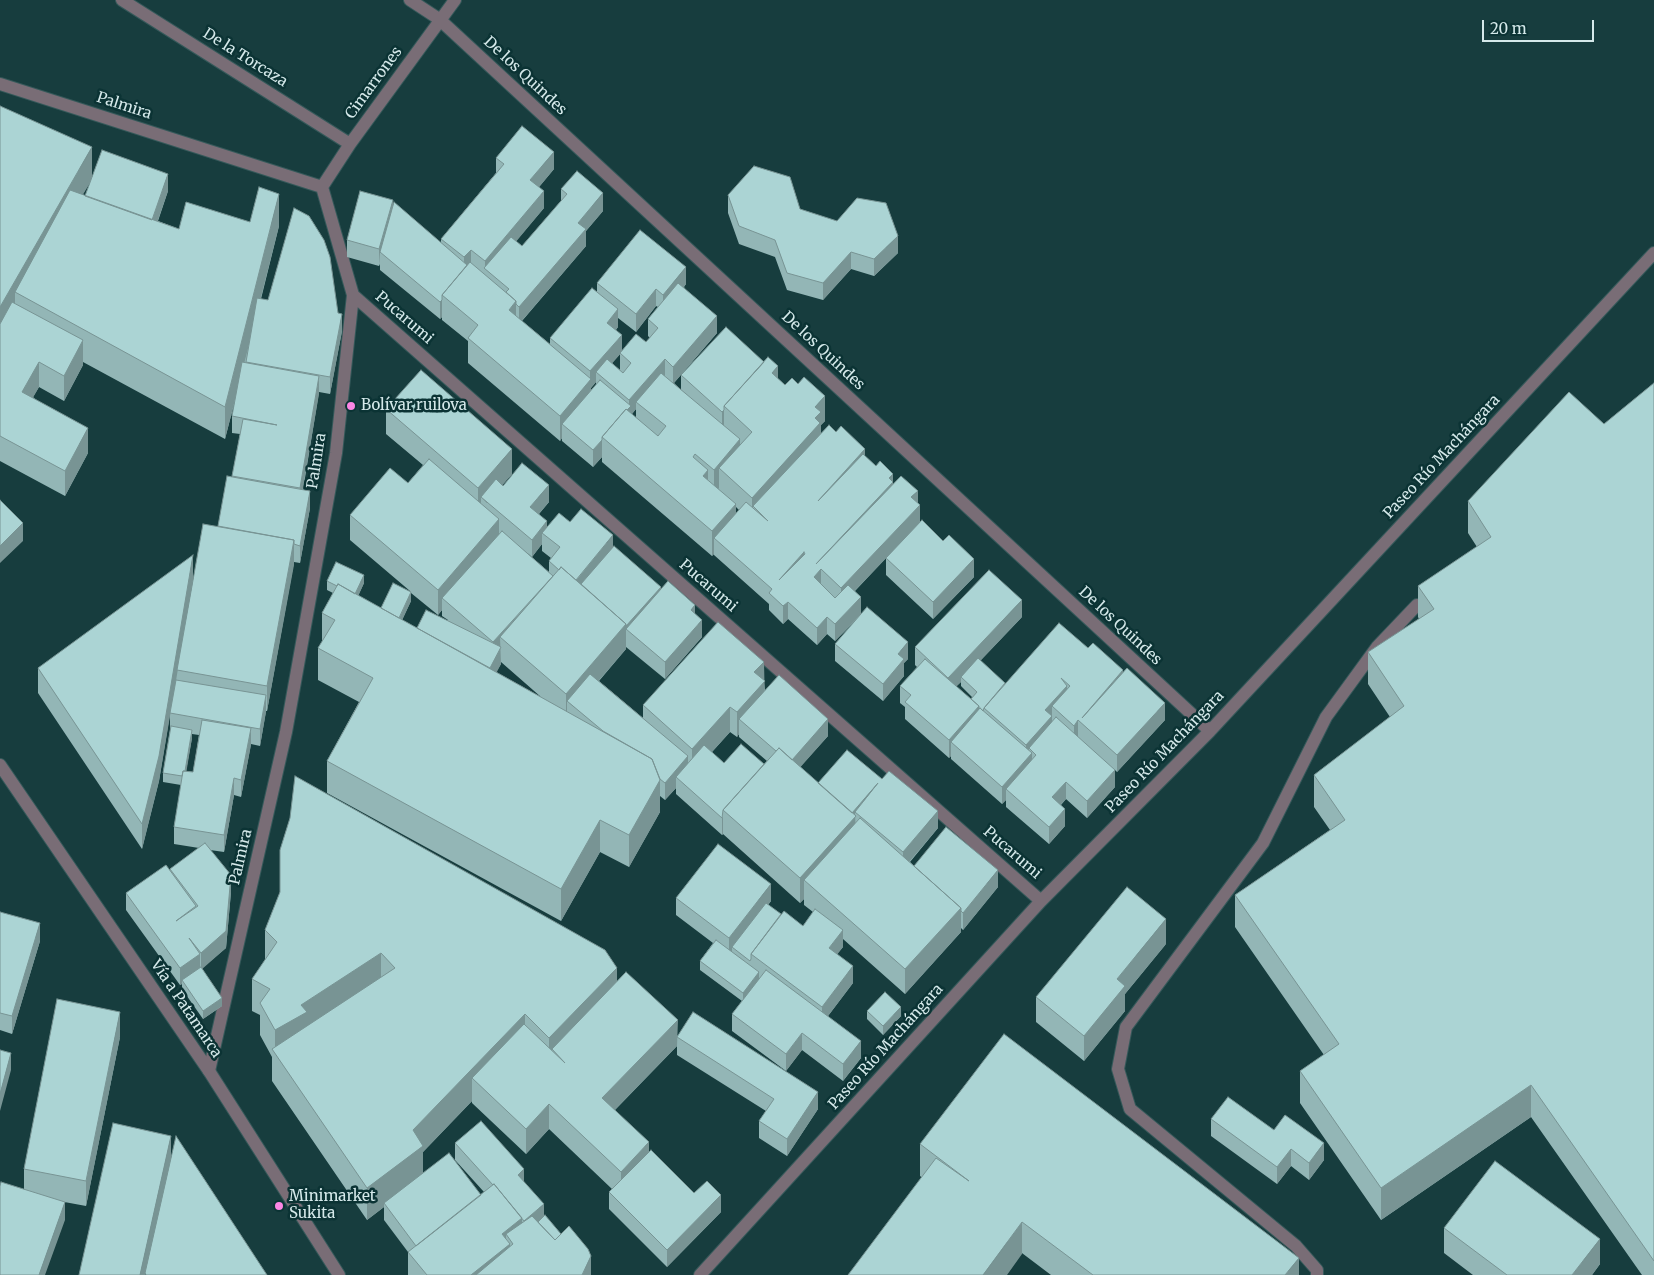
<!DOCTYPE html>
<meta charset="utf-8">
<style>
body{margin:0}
#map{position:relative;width:1654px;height:1275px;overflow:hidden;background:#173d3e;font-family:Merriweather,serif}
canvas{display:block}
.scale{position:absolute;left:1482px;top:20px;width:112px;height:22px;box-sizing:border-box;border:2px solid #d5e9ea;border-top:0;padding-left:6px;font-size:15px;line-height:18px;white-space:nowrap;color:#d5e9ea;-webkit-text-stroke:4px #0b3334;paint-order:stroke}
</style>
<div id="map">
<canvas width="1654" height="1275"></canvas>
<div class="scale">20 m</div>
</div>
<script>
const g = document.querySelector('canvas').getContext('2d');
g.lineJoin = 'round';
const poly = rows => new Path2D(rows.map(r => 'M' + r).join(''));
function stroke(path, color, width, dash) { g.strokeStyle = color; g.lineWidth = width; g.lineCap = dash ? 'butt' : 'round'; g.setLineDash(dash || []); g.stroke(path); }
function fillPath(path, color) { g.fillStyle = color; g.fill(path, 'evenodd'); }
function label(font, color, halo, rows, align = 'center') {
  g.font = font + ' Merriweather,serif'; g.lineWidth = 5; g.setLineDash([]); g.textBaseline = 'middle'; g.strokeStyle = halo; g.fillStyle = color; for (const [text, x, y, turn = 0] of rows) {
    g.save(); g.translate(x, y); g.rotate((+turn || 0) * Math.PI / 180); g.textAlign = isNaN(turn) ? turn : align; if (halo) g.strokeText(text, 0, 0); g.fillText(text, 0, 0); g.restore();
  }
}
const service = poly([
 [1317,1275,1317,1270,1296,1246,1130,1109,1118,1069,1126,1027,1263,843,1326,717,1377,647,1417,605]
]);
const minor = poly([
 [122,0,350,144],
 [410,0,439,19,1210,731],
 [0,84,322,187],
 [322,187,350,144,455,0],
 [353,295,1041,901],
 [209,1071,286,732,336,453,353,295,322,187],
 [700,1275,1041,901,1210,731,1654,253]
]);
const tertiary = poly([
 [0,765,209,1071,339,1275]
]);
const wall = poly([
 [0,106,92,178,168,191,158,221,179,229,250,222,279,226,261,299,338,313,342,331,330,394,319,392,303,490,310,508,300,563,294,562,267,711,266,711,260,746,251,744,241,797,234,795,224,852,210,850,231,892,226,948,202,968,222,1006,203,1019,182,989,182,984,180,985,126,910,126,893,170,871,170,869,199,848,174,844,174,827,181,785,163,782,163,773,170,730,170,714,159,781,142,849,38,693,38,668,193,580,184,630,218,526,232,477,240,434,232,433,232,416,237,393,225,439,83,362,83,365,64,401,39,387,33,397,88,453,65,496,0,461],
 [91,181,85,196,82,195],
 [192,734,199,735,193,772,186,771,192,738],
 [496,158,554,169,539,187,544,208,516,241,522,246,561,201,561,189,603,211,586,231,586,246,522,321,550,344,550,338,597,292,597,283,686,284,684,287,717,333,674,383,681,390,681,375,778,379,825,421,821,425,821,433,836,432,865,456,893,484,918,503,920,522,974,577,933,619,886,575,886,558,855,591,861,613,908,659,904,663,904,676,883,701,835,661,835,644,856,620,835,641,827,634,817,645,788,619,783,624,769,610,769,604,714,555,714,554,712,556,602,462,602,457,593,467,562,441,562,438,560,441,468,363,468,341,442,320,442,317,440,319,380,270,380,264,379,266,347,257,347,240,393,207,441,243,441,239,496,173],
 [656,306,658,307,648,319,648,336,650,338,646,342,622,351,616,330,618,327,618,318,636,332],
 [620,354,620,370,612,363],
 [596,382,596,385,591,390,591,388],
 [636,409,636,418,632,414],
 [736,507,739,510,736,514],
 [728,195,800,209,898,253,874,276,851,269,823,300,787,290,775,257,739,244,728,213],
 [1654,383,1654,1275,1642,1275,1531,1117,1381,1220,1300,1103,1300,1071,1324,1055,1235,927,1235,895,1330,830,1314,807,1314,775,1390,717,1368,684,1368,652,1419,619,1418,617,1418,586,1477,547,1468,533,1468,501,1604,424],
 [386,409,512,474,502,485,549,502,539,514,547,527,570,522,613,547,661,589,695,614,702,637,665,679,626,647,626,649,599,681,643,718,643,705,764,681,765,691,828,736,800,767,818,783,938,828,910,862,914,866,998,887,963,930,961,928,961,932,905,994,843,939,843,947,837,954,853,983,828,1016,861,1058,843,1081,802,1050,786,1071,732,1031,732,1014,742,1001,700,970,700,961,713,943,676,915,676,898,771,901,768,905,781,914,803,926,813,912,804,905,804,899,800,903,723,834,722,835,676,794,676,788,665,800,660,796,660,812,629,867,600,852,561,921,327,793,327,761,359,702,318,680,318,648,322,642,322,613,333,593,327,590,327,581,364,583,358,596,381,608,410,591,350,540,350,515,408,483,423,465,386,434],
 [542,544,542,551,551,558,549,561,549,572,520,547,532,557],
 [411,593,438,615,442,610,442,616,448,620,417,628,402,620,411,601],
 [501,662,541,697,496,672,501,664],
 [730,732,737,737,739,734,739,737,767,761,764,764,724,763,712,752],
 [1022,617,980,661,1005,683,1088,648,1123,673,1165,720,1117,772,1115,770,1115,787,1087,818,1066,799,1061,805,1065,826,1049,844,1006,807,1006,800,1002,804,951,759,951,756,949,758,905,719,905,707,900,703,900,686,917,667,915,665,915,647],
 [961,682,961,686,972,697,971,699,956,686],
 [0,912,40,941,12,1034,0,1030],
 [265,930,617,982,678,1036,818,1109,787,1156,759,1138,759,1121,766,1111,677,1055,677,1046,615,1110,649,1152,694,1193,721,1212,667,1267,609,1209,609,1192,612,1189,549,1129,526,1154,472,1103,472,1101,423,1152,423,1173,481,1195,484,1192,455,1160,455,1143,524,1182,544,1217,591,1275,408,1275,408,1252,384,1220,384,1207,367,1220,272,1081,272,1057,260,1035,260,1015,252,1011,252,979,265,961],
 [1166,944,1125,994,1125,1011,1084,1061,1036,1022,1036,997],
 [867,1011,901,1016,883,1035,867,1019],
 [120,1037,86,1206,59,1201,65,1220,24,1189,24,1169],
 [1211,1119,1274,1130,1324,1160,1309,1180,1291,1166,1277,1184,1211,1136],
 [920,1144,1299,1275,1051,1275,920,1176],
 [1444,1228,1600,1264,1592,1275,1473,1275,1444,1253]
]);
const shadedWall = poly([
 [92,147,92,179,24,297,15,292,15,313,0,339,0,307],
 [554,152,554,169,530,198,530,180],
 [168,174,168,191,151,240,151,223],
 [544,191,544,208,490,273,485,269,485,261],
 [603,193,603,211,586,231,586,246,519,324,519,307,578,223],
 [279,194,279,226,225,439,225,407],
 [393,200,393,218,380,252,379,266,379,249],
 [898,236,898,253,874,276,874,259],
 [471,250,471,267,464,275,464,257],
 [851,252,851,269,823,300,823,283],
 [686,267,686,284,663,312,663,295],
 [656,289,656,306,636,332,636,314],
 [442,300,442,317,440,319,440,302],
 [516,301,516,326,509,310],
 [618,309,618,327,607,340,607,323],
 [342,314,342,331,330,394,330,377],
 [717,316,717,333,673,384,673,367],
 [622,335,622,352,601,376,596,372,596,382,591,388,591,404,562,424,562,438,560,441,560,416,590,380,590,371],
 [83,340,83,365,64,401,64,376],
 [665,359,665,376,636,402,636,409,631,415,603,439,629,408,629,400],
 [39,362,39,387,22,417,22,392],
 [778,366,778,391,772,373],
 [319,376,319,394,300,505,300,488],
 [825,396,825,421,821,425,821,437,753,506,752,523,752,498,815,407],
 [724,410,724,428,722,430,722,412],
 [88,428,88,453,65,496,65,471],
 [740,439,740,464,719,468,719,488,714,495,714,470],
 [602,440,602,457,593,467,593,450],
 [512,449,512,474,487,503,481,497,481,510,478,513,478,488],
 [865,449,865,466,818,501],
 [708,470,708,495,703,476],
 [893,474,893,491,821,569,821,586,814,577,816,564],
 [549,485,549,502,530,524,530,507],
 [310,491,310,508,300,563,300,546],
 [918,491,918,508,911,497],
 [736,504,736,529,714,538,714,554,712,556,712,531],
 [920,505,920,523,841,605,841,588],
 [499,519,499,544,442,598,442,610,438,615,438,590],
 [547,521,547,537,542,533,542,544,532,557,532,540],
 [23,523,23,541,0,563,0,546],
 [613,535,613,552,583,589,575,582],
 [294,540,294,565,267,711,267,686],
 [804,552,804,569,779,580],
 [193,555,193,580,159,781,142,849,142,824],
 [974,559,974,577,933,619,933,602],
 [364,575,364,583,355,603,355,594],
 [554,577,500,637,501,664,487,691,493,642],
 [661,587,661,604,626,630,626,649,575,708,567,701,567,717,566,719,566,694,626,624],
 [411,592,411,601,399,627,399,619],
 [861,597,861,614,835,641,835,624],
 [1022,600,1022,617,963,679,961,677,961,682,948,695,948,678],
 [788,602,788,619,783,624,783,606],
 [695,605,695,622,691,610],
 [827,617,827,634,817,645,817,628],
 [702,620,702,637,665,679,665,662],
 [908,642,908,659,904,663,904,676,883,701,883,684,898,654],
 [764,662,765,706,739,719,739,734,737,737,737,712,754,672],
 [1123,670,1123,688,1082,718],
 [1067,686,1067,703,1052,706,1052,733,1029,748,1029,756,1032,753,1032,770,1006,789,1006,800,1002,804,1002,787,1026,760,1026,745,1045,710],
 [266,695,266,712,260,746,260,729],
 [1165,703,1165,720,1117,772,1117,755],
 [979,706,979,724,951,742,951,756,949,758,949,740],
 [730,707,730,732,692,774,692,749],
 [828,719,828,736,789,780,789,763],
 [1078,720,1078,737,1074,743,1074,726],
 [251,728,251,745,241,797,241,780],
 [192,730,192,738,184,786,184,777],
 [688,756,688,773,676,777,676,788,665,800,665,783],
 [1115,770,1115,787,1087,818,1087,801],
 [234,778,234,795,224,852,224,835],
 [660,780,660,812,629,867,629,835],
 [1066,782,1066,799,1052,814,1052,797],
 [878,783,855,812,856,841,804,880,804,899,800,903,800,878,850,815],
 [1065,809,1065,826,1049,844,1049,827],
 [938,811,938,828,903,869,903,852],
 [723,817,723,834,722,835,722,818],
 [600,820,600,852,561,921,561,889],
 [998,870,998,887,963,930,963,913],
 [231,875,231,892,226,948,201,970,201,953],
 [771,884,771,901,734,949,732,947,732,952,729,955,729,938],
 [961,908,961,932,905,994,905,969],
 [1166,919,1166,944,1125,994,1125,1011,1084,1061,1084,1036,1117,979],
 [40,923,40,941,12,1034,12,1016],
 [843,930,843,947,829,965,829,948],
 [381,953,381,985,275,1054,275,1030,301,1005],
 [200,954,200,971,182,980,182,984,180,985,180,968],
 [853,966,853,983,822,1024,822,1007],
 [617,968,617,999,552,1049,552,1067,549,1070,549,1038],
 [759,972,759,981,743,1002,743,993],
 [222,998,222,1006,203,1019,203,1011],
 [901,1007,901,1016,883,1035,883,1026],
 [120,1012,120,1037,86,1206,86,1181],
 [525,1014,525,1046,472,1078,472,1101,423,1152,423,1178,384,1203,384,1207,367,1220,367,1188,413,1130],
 [678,1020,677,1046,602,1123,602,1098],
 [802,1033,802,1050,786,1071,786,1054],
 [861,1041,861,1058,843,1081,843,1064],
 [11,1053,11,1070,0,1111,0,1094],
 [1531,1085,1531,1117,1381,1220,1381,1188],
 [818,1092,818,1109,787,1156,787,1139],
 [549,1104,549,1129,526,1154,526,1129],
 [171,1136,171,1161,145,1275,140,1275],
 [649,1142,649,1167,621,1197,621,1172],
 [1324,1143,1324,1160,1309,1180,1309,1163],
 [1291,1149,1291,1166,1277,1184,1277,1167],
 [524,1169,524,1186,518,1175],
 [721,1195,721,1212,667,1267,667,1250],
 [65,1202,65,1220,45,1275,39,1275],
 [544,1204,544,1221,536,1228,524,1221],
 [522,1218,522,1243,513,1244,506,1234,506,1247,510,1244,510,1269,502,1275,471,1275,502,1234],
 [1022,1222,1022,1254,1007,1275,983,1275],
 [1600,1239,1600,1264,1592,1275,1572,1275],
 [591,1256,591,1275,582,1275],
 [1299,1258,1299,1275,1285,1275]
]);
const building = poly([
 [0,106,92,147,0,307,0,106],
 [522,126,554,152,530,180,544,191,485,261,471,250,464,257,441,239,504,164,496,158,522,126],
 [102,150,168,174,152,220,85,196,102,150],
 [754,166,790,177,800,209,837,221,857,198,886,203,898,236,874,259,851,252,823,283,787,273,775,240,739,226,728,195,754,166],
 [577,171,603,193,578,223,586,229,519,307,516,304,516,301,506,292,509,289,484,268,511,237,522,246,567,194,561,189,577,171],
 [259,187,279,194,225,407,15,292,70,190,179,229,186,202,250,222,259,187],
 [360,191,393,200,379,249,347,240,360,191],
 [394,202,467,265,442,295,442,300,440,302,380,252,394,202],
 [294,208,309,216,324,240,330,257,338,313,342,314,330,377,246,362,257,298,268,300,294,208],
 [640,230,686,267,663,295,656,289,636,314,597,283,640,230],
 [470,262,516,301,509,310,591,379,560,416,468,338,478,325,442,295,470,262],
 [678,283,717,316,673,367,665,359,629,400,596,372,607,359,623,373,631,363,620,353,636,334,646,342,658,328,648,319,678,283],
 [592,288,618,309,607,323,622,335,590,371,550,338,592,288],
 [12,302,83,340,64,376,39,362,22,392,88,428,65,471,0,436,0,324,12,302],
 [726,327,764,362,724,406,724,410,722,412,681,375,726,327],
 [768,357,778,366,772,373,785,385,792,378,798,384,804,377,825,396,815,407,821,412,815,418,820,423,752,498,719,468,752,432,724,406,768,357],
 [242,362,319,376,300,488,232,476,243,419,277,425,232,416,242,362],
 [421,370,512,449,478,488,386,409,421,370],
 [661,373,740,439,714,470,695,454,693,457,708,470,703,476,736,504,712,531,602,437,626,409,658,436,666,426,636,402,661,373],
 [600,380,631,406,627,410,626,409,602,437,602,440,593,450,562,424,600,380],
 [1654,383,1654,1261,1531,1085,1381,1188,1300,1071,1339,1044,1235,895,1345,820,1314,775,1404,706,1368,652,1434,609,1418,586,1491,537,1468,501,1569,392,1604,424,1654,383],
 [829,425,836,432,841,426,865,449,818,501,863,454,876,466,880,461,893,474,889,478,893,482,816,564,901,476,918,491,911,497,920,505,841,588,821,569,814,577,835,598,848,585,861,597,835,624,827,617,817,628,788,602,783,606,769,593,772,589,714,538,746,502,768,521,753,506,829,425],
 [804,552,805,554,779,580,804,552],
 [429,459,499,519,438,590,350,515,390,468,408,483,429,459],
 [522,463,549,485,530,507,547,521,532,540,481,497,496,479,503,486,522,463],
 [227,476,310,491,300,546,294,544,294,540,218,526,227,476],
 [0,500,23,523,0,546,0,500],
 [581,509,613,535,576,580,561,567,559,570,549,561,560,547,542,533,559,513,570,522,581,509],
 [922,520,943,541,949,535,974,559,933,602,886,558,922,520],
 [203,524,294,540,267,686,177,670,203,524],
 [502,531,553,576,493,642,442,598,502,531],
 [614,546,661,587,626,626,626,624,581,584,614,546],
 [193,555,159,756,142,824,38,668,193,555],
 [336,562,364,575,355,594,338,584,337,586,327,581,336,562],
 [561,567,626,624,566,694,500,637,561,567],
 [989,570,1022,600,948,678,915,647,989,570],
 [668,581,695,605,691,610,702,620,665,662,626,629,668,581],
 [393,583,411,592,399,618,381,608,393,583],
 [338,584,652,759,660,780,629,835,600,820,561,889,327,761,373,678,318,648,335,620,322,613,338,584],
 [867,607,908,642,898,654,904,659,883,684,835,644,867,607],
 [426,610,501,647,490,668,417,628,426,610],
 [718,622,764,662,754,672,765,681,737,712,730,707,692,749,643,705,718,622],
 [1059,623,1088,648,1093,643,1123,670,1082,718,1127,668,1165,703,1117,755,1078,720,1074,726,1052,706,1070,686,1061,678,1067,686,1045,710,1052,716,1026,745,984,708,1059,623],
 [978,658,1005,683,984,708,983,711,980,708,979,709,979,706,971,699,977,692,961,677,978,658],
 [925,659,979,706,949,740,905,702,911,695,900,686,925,659],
 [590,674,688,756,665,783,660,779,652,759,603,731,567,701,590,674],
 [779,675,828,719,792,760,779,748,776,751,739,719,779,675],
 [176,680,266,695,260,729,170,713,176,680],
 [980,708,1032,753,1002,787,951,742,980,708],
 [1056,717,1115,770,1087,801,1066,782,1052,797,1065,809,1049,827,1006,789,1036,755,1029,748,1056,717],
 [202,720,251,728,241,780,234,778,224,835,174,827,183,771,193,772,202,720],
 [171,726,192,730,185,771,183,771,182,776,163,773,171,726],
 [741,744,764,764,723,810,722,818,676,777,704,745,724,763,741,744],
 [779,748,856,816,800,878,723,810,779,748],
 [847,750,882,779,889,771,938,811,903,852,855,812,878,783,852,813,818,783,847,750],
 [295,776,605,950,617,968,549,1038,525,1014,413,1130,423,1146,367,1188,272,1049,395,968,381,953,301,1005,307,1012,275,1030,260,1003,270,989,252,979,277,942,265,930,280,892,280,850,290,818,295,776],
 [860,818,961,908,905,969,804,880,860,818],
 [946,827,998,870,963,913,961,911,961,908,914,866,946,827],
 [205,843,231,875,226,931,201,953,189,938,200,954,180,968,126,893,166,865,196,906,176,921,198,906,170,869,205,843],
 [718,844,771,884,729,938,676,898,718,844],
 [1127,887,1166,919,1117,979,1125,986,1084,1036,1036,997,1127,887],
 [766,903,781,914,751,954,751,959,750,961,732,947,766,903],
 [815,909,843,930,829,948,853,966,822,1007,751,954,784,911,803,926,815,909],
 [0,912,40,923,12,1016,0,1013,0,912],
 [716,940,759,972,743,993,700,961,716,940],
 [201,967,222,998,203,1011,182,980,201,967],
 [766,970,861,1041,843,1064,802,1033,786,1054,732,1014,766,970],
 [626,972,678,1020,602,1098,649,1142,621,1172,549,1104,526,1129,472,1078,524,1024,565,1063,552,1049,626,972],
 [885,992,901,1007,883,1026,867,1011,885,992],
 [57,999,120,1012,86,1181,24,1169,57,999],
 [693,1012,818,1092,787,1139,759,1121,774,1099,677,1037,693,1012],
 [1004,1034,1299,1258,1285,1275,1093,1275,1022,1222,983,1275,848,1275,936,1158,969,1181,920,1144,1004,1034],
 [0,1050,11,1053,0,1094,0,1050],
 [1228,1097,1274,1130,1285,1115,1324,1143,1309,1163,1291,1149,1277,1167,1211,1119,1228,1097],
 [481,1121,524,1169,518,1175,544,1204,524,1221,494,1184,493,1185,455,1143,481,1121],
 [113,1123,171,1136,140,1275,79,1275,113,1123],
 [176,1136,267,1275,146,1275,145,1273,176,1136],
 [651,1150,694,1193,707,1181,721,1195,667,1250,609,1192,651,1150],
 [449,1153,481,1195,416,1246,384,1203,449,1153],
 [1495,1161,1600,1239,1572,1275,1507,1275,1444,1228,1495,1161],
 [1,1182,65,1202,39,1275,0,1275,0,1186,1,1182],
 [494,1184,522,1218,502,1234,510,1244,471,1275,427,1275,408,1252,494,1184],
 [545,1215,561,1234,555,1240,538,1222,545,1215],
 [532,1216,555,1240,569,1226,588,1249,591,1256,582,1275,476,1275,513,1244,506,1234,532,1216]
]);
const markers = [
 [351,406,5,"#fc86e4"],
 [279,1206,5,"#fc86e4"]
];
const streetNames = [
 ["De la Torcaza",245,58,32],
 ["De los Quindes",525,76,43],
 ["Cimarrones",374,83,-54],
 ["Palmira",124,106,18],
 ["Pucarumi",404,318,41],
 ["De los Quindes",823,351,43],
 ["Paseo Río Machángara",1442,457,-47],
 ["Palmira",317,461,-81],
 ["Pucarumi",708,586,41],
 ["De los Quindes",1120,626,43],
 ["Paseo Río Machángara",1165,752,-46],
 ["Pucarumi",1012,853,41],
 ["Palmira",241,857,-77],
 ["Vía a Patamarca",186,1009,56],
 ["Paseo Río Machángara",886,1047,-48]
];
const poiNames = [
 ["Bolívar ruilova",361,406],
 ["Minimarket",289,1197],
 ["Sukita",289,1214]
];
stroke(service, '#35595a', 14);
stroke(minor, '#35595a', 14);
stroke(tertiary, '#35595a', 14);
stroke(service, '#796d76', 12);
stroke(minor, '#796d76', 12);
stroke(tertiary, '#796d76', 12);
fillPath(wall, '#93b6b6');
fillPath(shadedWall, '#789494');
fillPath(building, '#abd4d4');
stroke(building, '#789494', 1);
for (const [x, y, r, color] of markers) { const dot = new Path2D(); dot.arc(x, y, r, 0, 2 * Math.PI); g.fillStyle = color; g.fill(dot); stroke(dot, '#0b3334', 2); }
label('15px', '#d5e9ea', '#0b3334', streetNames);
label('15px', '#d5e9ea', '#0b3334', poiNames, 'left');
</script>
